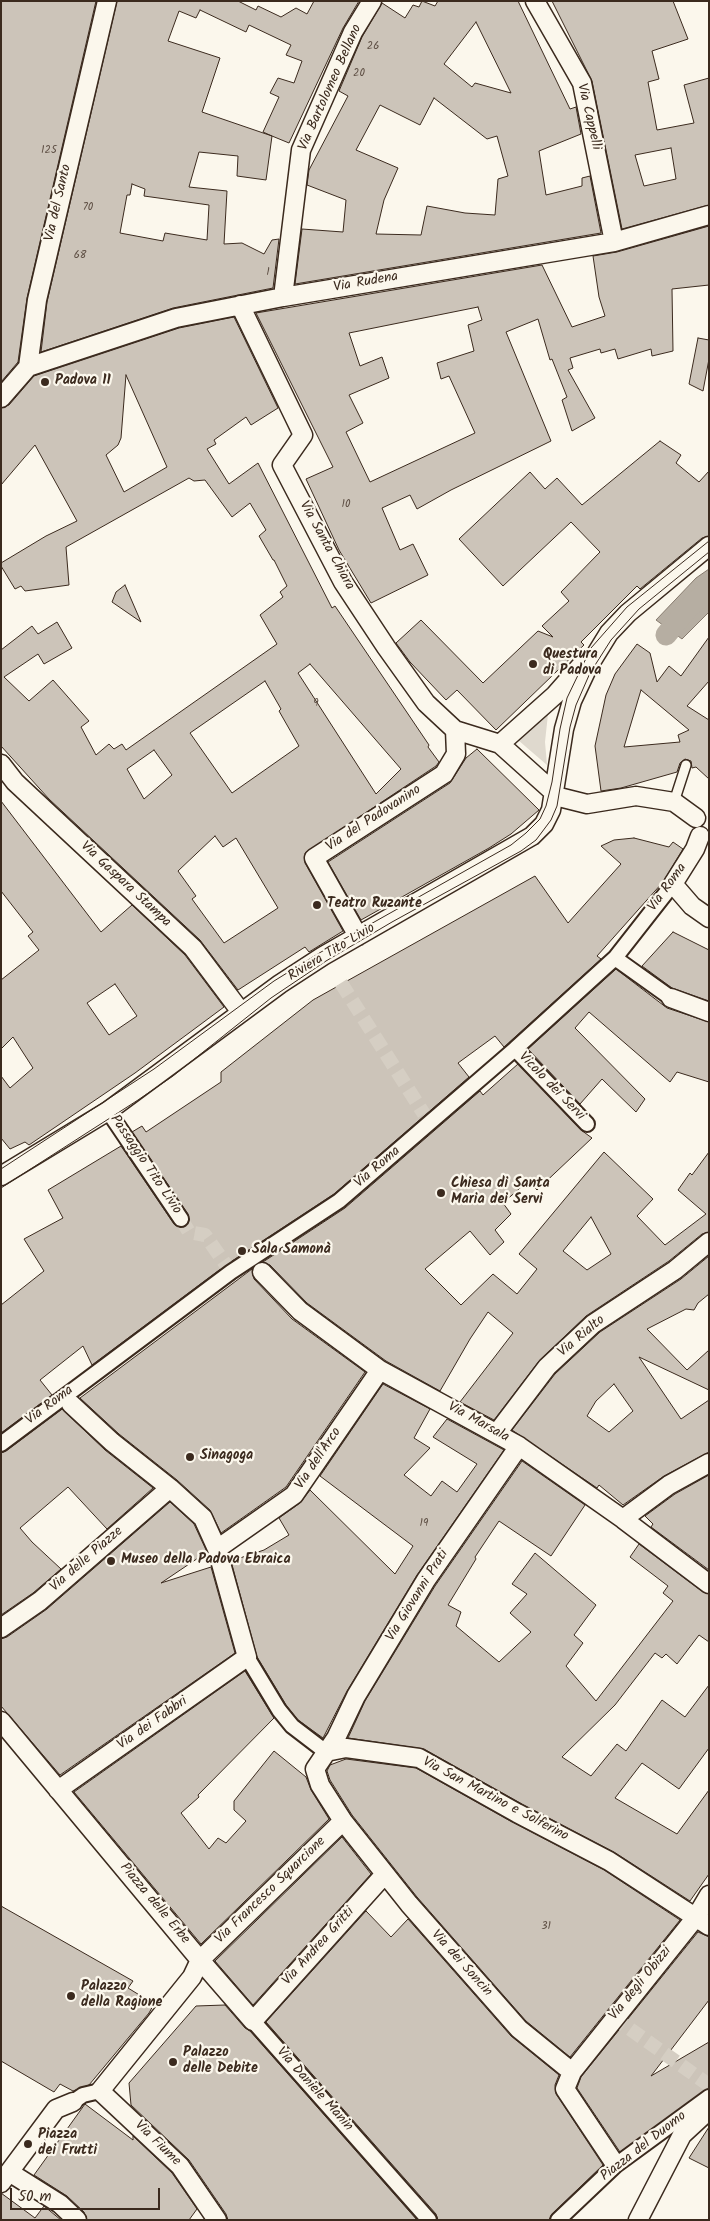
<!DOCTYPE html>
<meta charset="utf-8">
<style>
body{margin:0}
#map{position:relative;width:710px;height:2221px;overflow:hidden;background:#fbf7ec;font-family:Kalam,sans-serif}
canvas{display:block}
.frame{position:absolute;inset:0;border:2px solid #3b2a1e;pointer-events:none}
.scale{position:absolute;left:10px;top:2188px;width:150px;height:22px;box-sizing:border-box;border:2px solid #3b2a1e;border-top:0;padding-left:6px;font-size:15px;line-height:18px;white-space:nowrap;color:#3b2a1e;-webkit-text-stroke:4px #fbf7ec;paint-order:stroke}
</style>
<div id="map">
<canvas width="710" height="2221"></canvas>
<div class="frame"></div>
<div class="scale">50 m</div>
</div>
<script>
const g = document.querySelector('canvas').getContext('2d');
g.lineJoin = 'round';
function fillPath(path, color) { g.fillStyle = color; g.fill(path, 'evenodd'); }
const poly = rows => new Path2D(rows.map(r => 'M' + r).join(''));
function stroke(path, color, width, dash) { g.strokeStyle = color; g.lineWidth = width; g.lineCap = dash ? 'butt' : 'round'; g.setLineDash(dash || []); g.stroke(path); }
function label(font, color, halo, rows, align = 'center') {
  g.font = font + ' Kalam,sans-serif'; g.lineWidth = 4.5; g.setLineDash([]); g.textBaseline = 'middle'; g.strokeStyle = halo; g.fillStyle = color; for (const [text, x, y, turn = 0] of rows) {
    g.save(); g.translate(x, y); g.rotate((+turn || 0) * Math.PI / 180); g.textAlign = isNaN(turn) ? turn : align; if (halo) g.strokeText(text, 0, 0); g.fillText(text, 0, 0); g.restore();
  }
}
const green = poly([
 [548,714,545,742,547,765,518,740]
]);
const water = poly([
 [709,569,709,612,682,639,656,620,696,578,709,569]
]);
const canal = poly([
 [666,635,688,608,709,589]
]);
const building = poly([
 [1,1,96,1,27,298,18,362,1,382,1,1],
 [117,1,238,1,256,10,258,6,281,17,296,8,307,14,314,1,359,1,343,28,289,143,272,136,266,180,237,176,238,156,199,152,189,187,227,191,224,244,242,243,264,254,272,240,279,239,273,288,173,308,41,352,47,302,117,1],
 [200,10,246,32,249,25,291,45,286,55,302,61,294,83,278,78,270,93,279,97,263,132,272,136,202,112,220,58,168,41,179,11,196,18,200,10],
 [132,184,145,189,144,196,209,205,207,240,165,233,163,241,120,233,127,195,130,195,132,184],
 [422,1,435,6,438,1,518,1,570,109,576,107,581,134,539,151,546,195,582,186,582,178,590,176,601,233,295,284,302,229,343,232,346,200,307,185,309,170,348,96,339,91,362,37,382,3,405,18,413,5,419,7,422,1],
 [476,22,511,93,475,83,472,87,444,64,476,22],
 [434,98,487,139,497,136,508,176,498,179,495,215,465,213,427,206,421,235,376,234,384,200,398,168,356,150,380,105,420,125,434,98],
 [552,1,673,1,688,39,652,51,659,79,648,82,657,130,694,123,684,85,709,78,709,205,622,229,592,81,552,1],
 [671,148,676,179,644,186,635,155,671,148],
 [709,226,709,285,672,289,673,351,652,356,651,349,618,359,615,349,601,353,600,349,570,358,573,368,568,370,595,418,572,431,562,400,567,397,552,359,550,360,538,319,506,332,551,441,451,490,417,509,410,495,382,508,400,550,413,544,428,575,371,603,339,550,306,479,333,467,256,313,542,265,572,327,605,316,599,297,593,256,617,252,709,226],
 [478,307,482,320,468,325,474,351,437,363,441,379,449,376,475,433,370,482,346,432,363,423,349,395,389,378,382,357,360,366,349,333,478,307],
 [234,317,278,408,251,425,246,417,214,440,216,444,207,449,229,484,258,463,332,608,335,606,429,745,428,747,439,762,436,766,305,853,305,863,343,931,309,952,305,947,238,990,200,940,49,799,1,746,1,650,32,626,38,634,57,622,72,648,44,664,38,654,4,677,29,701,53,680,89,721,81,727,96,755,109,744,114,749,122,744,126,750,277,644,260,615,283,597,280,592,287,586,274,560,273,560,259,536,266,530,250,503,232,517,205,480,194,481,189,478,66,547,69,585,25,591,21,586,15,589,1,566,1,563,46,536,77,521,35,445,1,485,1,408,9,405,34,376,179,328,234,317],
 [126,375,167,467,124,492,106,455,118,445,121,438,126,375],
 [310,664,401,769,376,794,298,673,310,664],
 [265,681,281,709,279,711,299,746,232,793,190,733,265,681],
 [154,750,172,775,144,799,127,769,154,750],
 [215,836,223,847,236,838,278,908,224,943,192,899,196,896,178,871,215,836],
 [698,338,709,340,709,359,703,391,689,384,698,338],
 [660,441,681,455,676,463,699,482,709,471,709,536,702,538,640,589,637,586,581,642,584,645,496,730,457,690,446,700,410,662,396,643,421,620,483,683,538,631,553,637,542,626,569,601,561,592,600,552,571,522,503,586,459,539,530,472,545,489,557,478,582,505,660,441],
 [125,585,141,622,112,602,116,592,125,585],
 [709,637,709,681,687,706,709,720,709,779,696,767,692,768,691,761,685,759,680,763,677,772,621,788,601,791,595,746,606,695,615,674,637,644,650,653,657,682,669,666,681,676,709,637],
 [641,690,689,730,678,735,680,742,624,747,641,690],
 [477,749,539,810,511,834,489,848,361,920,328,862,450,783,466,758,477,749],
 [1,801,101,932,132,905,185,955,224,1007,135,1073,29,1145,25,1142,10,1149,1,1138,1,1076,10,1088,33,1068,13,1037,1,1049,1,980,39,950,28,936,33,932,1,891,1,801],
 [115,984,137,1016,109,1035,87,1003,115,984],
 [634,838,669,847,673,842,683,849,663,882,597,956,601,959,504,1047,495,1036,458,1063,469,1077,334,1194,226,1265,92,1365,83,1346,40,1380,52,1395,1,1433,1,1305,44,1271,24,1239,63,1218,48,1190,121,1146,174,1224,178,1227,185,1226,189,1222,188,1214,132,1132,142,1126,146,1132,221,1082,221,1072,313,1000,535,876,568,923,621,864,601,846,614,840,634,838],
 [673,932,709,950,709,1001,672,988,642,966,673,932],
 [616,969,667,1008,709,1022,709,1082,677,1072,670,1082,589,1012,575,1028,645,1099,636,1112,602,1079,580,1104,528,1049,616,969],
 [518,1064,581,1130,592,1138,537,1190,528,1181,503,1203,511,1214,495,1230,504,1242,490,1255,470,1231,425,1269,461,1305,493,1274,517,1294,537,1269,519,1254,604,1152,653,1199,637,1216,665,1245,706,1214,678,1190,690,1173,692,1175,709,1152,709,1232,702,1234,669,1261,586,1316,539,1361,494,1420,460,1402,513,1333,488,1312,470,1339,440,1391,386,1361,307,1303,270,1265,263,1262,345,1208,480,1091,483,1095,518,1064],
 [591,1217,611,1254,587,1270,563,1251,591,1217],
 [709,1256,709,1294,698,1303,694,1310,686,1309,647,1329,687,1370,709,1350,709,1390,639,1357,681,1419,709,1400,709,1452,664,1476,623,1505,599,1485,597,1488,512,1430,555,1374,600,1332,681,1279,709,1256],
 [614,1384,633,1411,609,1432,587,1416,596,1401,614,1384],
 [252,1269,254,1279,292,1319,365,1372,286,1487,221,1533,210,1510,177,1480,119,1434,80,1398,252,1269],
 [383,1384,430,1409,414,1438,430,1448,404,1475,431,1496,442,1481,457,1492,477,1464,433,1437,447,1419,504,1450,417,1575,347,1691,323,1738,298,1720,286,1705,257,1657,231,1561,264,1550,289,1535,279,1518,300,1503,310,1490,395,1574,413,1546,320,1476,383,1384],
 [62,1409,105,1450,153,1488,107,1529,68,1487,20,1528,32,1542,61,1569,33,1593,1,1615,1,1453,6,1451,62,1409],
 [522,1461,585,1505,551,1556,499,1521,475,1557,476,1559,448,1605,461,1612,456,1626,499,1662,531,1632,510,1613,527,1594,512,1584,535,1553,596,1605,574,1635,583,1643,566,1666,596,1701,673,1601,663,1593,668,1586,630,1557,639,1544,703,1592,709,1594,709,1642,699,1635,677,1664,666,1654,662,1658,655,1653,615,1705,562,1757,591,1776,617,1744,626,1751,662,1700,685,1717,709,1685,709,1748,679,1789,642,1763,615,1798,677,1834,709,1790,709,1874,690,1901,614,1852,522,1804,424,1749,348,1738,365,1701,435,1586,522,1461],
 [709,1475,709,1570,651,1527,653,1524,645,1516,675,1494,709,1475],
 [170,1502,194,1524,207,1552,161,1583,211,1567,235,1653,60,1775,1,1706,1,1639,7,1637,47,1609,170,1502],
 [245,1671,274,1718,198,1795,199,1797,181,1813,209,1849,218,1838,226,1843,246,1821,234,1810,234,1801,274,1751,306,1777,311,1790,329,1819,201,1944,74,1792,245,1671],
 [346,1759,416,1768,512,1822,604,1870,680,1920,570,2057,526,2021,417,1897,352,1815,330,1780,327,1771,330,1765,346,1759],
 [342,1837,371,1874,253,2005,215,1961,342,1837],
 [1,1906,133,1981,128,1988,154,2004,149,2013,89,2085,73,2091,60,2084,54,2092,1,2061,1,1906],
 [366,1911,391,1937,408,1919,511,2036,559,2075,555,2085,556,2094,603,2165,552,2214,549,2220,438,2220,436,2214,266,2022,366,1911],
 [698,1932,709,1937,709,2000,651,2076,709,2042,709,2088,620,2152,577,2088,581,2077,698,1932],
 [225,2005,245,2028,250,2031,417,2220,228,2220,226,2214,189,2160,131,2105,129,2083,196,2006,225,2005],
 [85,2104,133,2140,133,2136,172,2173,197,2209,189,2220,87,2220,84,2212,67,2196,34,2175,85,2104],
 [709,2127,709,2168,689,2158,709,2127],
 [1,2193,35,2218,44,2206,61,2220,1,2220,1,2193]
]);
const pedestrianTunnel = poly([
 [341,983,424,1114],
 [181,1219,189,1232,205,1235,231,1272],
 [613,2017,709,2085]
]);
const service = poly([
 [674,802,686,765]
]);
const pedestrian = poly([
 [615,958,671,998],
 [515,1049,587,1124],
 [108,1111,181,1219],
 [1,1444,231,1272,339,1201,515,1049,615,958,673,884],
 [247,1657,279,1710,292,1726,326,1752],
 [253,2021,429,2220],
 [73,2102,83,2095,100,2091],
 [558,2220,616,2165,709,2097]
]);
const minor = poly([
 [535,1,582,83,614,242],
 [283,297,301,150,353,32,372,1],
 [240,305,303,435,282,465,343,582,386,647,426,703,455,730,500,744,559,797,587,804,636,796,674,802,696,818],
 [28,367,176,318,283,297,614,242,709,215],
 [1,398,28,367,37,300,107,1],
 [500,744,555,695,585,661],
 [1,764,15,782,193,948,241,1012],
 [700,836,695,849,673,884,692,906,709,918],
 [358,936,314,858,444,774,456,754,455,730],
 [671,998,709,1012],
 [1,1176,108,1111,280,984,323,956,532,836,544,824,551,810,564,729,572,701,588,667,609,633,628,613,709,546],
 [262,1272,300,1311,380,1370,519,1446,623,1519,709,1584],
 [497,1433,547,1367,593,1324,675,1270,709,1242],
 [519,1446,426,1580,356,1696,336,1738,315,1769,320,1785,343,1821,409,1904,519,2029,572,2072],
 [623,1519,669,1485,709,1463],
 [217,1549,294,1495,380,1370],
 [1,1628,40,1601,170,1488],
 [1,1721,200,1960,253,2021,385,1874],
 [326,1752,346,1748,419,1758,517,1813,609,1861,709,1926],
 [58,1790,247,1657,217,1549,203,1518,170,1488,112,1442,71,1404],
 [613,2161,565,2089,572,2072,696,1917,709,1895],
 [9,2172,60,2204,77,2220],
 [1,2183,56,2109,73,2102],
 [217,2220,180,2166,100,2091,192,1977,200,1960,343,1821],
 [638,2220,682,2135,709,2110]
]);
const tram = poly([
 [1,1169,154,1069,274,981,321,952,511,845,526,833,540,819,546,806,552,782,560,729,567,698,591,648,627,607,709,541],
 [1,1188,138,1100,173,1076,271,998,326,961,392,922,521,851,536,840,551,820,557,806,570,727,576,705,590,673,611,640,639,609,709,552]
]);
const markers = [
 [45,382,5,"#3b2a1e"],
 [533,664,5,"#3b2a1e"],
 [317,905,5,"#3b2a1e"],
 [441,1193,5,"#3b2a1e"],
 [242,1251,5,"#3b2a1e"],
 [190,1457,5,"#3b2a1e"],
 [111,1561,5,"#3b2a1e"],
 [71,1996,5,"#3b2a1e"],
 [173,2062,5,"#3b2a1e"],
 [28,2144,5,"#3b2a1e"]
];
const numberNames = [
 ["26",373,47],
 ["20",359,74],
 ["125",49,151],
 ["70",88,208],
 ["68",80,256],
 ["1",268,273],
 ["10",346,505],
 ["9",316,704],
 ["19",424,1524],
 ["31",546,1927]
];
const streetNames = [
 ["Via Bartolomeo Bellano",331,88,-66],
 ["Via Cappelli",588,117,77],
 ["Via del Santo",59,203,-77],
 ["Via Rudena",366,283,-10],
 ["Via Santa Chiara",326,546,61],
 ["Via del Padovanino",374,819,-33],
 ["Via Gaspara Stampa",125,885,43],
 ["Via Roma",668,888,-54],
 ["Riviera Tito Livio",332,953,-31],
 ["Vicolo dei Servi",551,1087,46],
 ["Passaggio Tito Livio",145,1165,56],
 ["Via Roma",378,1168,-41],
 ["Via Rialto",582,1337,-40],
 ["Via Roma",50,1406,-37],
 ["Via Marsala",478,1423,29],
 ["Via dell'Arco",319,1459,-56],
 ["Via delle Piazze",87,1560,-41],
 ["Via Giovanni Prati",418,1596,-58],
 ["Via dei Fabbri",153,1724,-35],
 ["Via San Martino e Solferino",495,1800,28],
 ["Via Francesco Squarcione",271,1891,-44],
 ["Piazza delle Erbe",154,1904,50],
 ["Via Andrea Gritti",319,1947,-48],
 ["Via dei Soncin",461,1964,48],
 ["Via degli Obizzi",641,1984,-51],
 ["Via Daniele Manin",314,2090,48],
 ["Via Fiume",157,2144,44],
 ["Piazza del Duomo",644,2147,-38]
];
const poiNames = [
 ["Padova 11",55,382],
 ["Questura",543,656],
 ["di Padova",543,672],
 ["Teatro Ruzante",327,905],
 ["Chiesa di Santa",451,1185],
 ["Maria dei Servi",451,1201],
 ["Sala Samonà",252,1251],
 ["Sinagoga",200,1457],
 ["Museo della Padova Ebraica",121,1561],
 ["Palazzo",81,1988],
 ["della Ragione",81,2004],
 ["Palazzo",183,2054],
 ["delle Debite",183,2070],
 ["Piazza",38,2136],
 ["dei Frutti",38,2152]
];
fillPath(green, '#dfd9ce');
fillPath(water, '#b6aea2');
stroke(water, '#85796d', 1);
stroke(canal, '#b6aea2', 21);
fillPath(building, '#ccc4b9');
stroke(building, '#3b2a1e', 1);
stroke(pedestrianTunnel, '#d5cec3', 14, [14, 7]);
stroke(service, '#3b2a1e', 12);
stroke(pedestrian, '#3b2a1e', 18);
stroke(minor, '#3b2a1e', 21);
stroke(service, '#fbf7ec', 9);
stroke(pedestrian, '#fbf7ec', 14);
stroke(minor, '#fbf7ec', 18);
stroke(tram, '#3b2a1e', 1);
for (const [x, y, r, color] of markers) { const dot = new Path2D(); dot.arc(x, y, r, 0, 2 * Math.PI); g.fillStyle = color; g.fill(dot); stroke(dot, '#fbf7ec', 2); }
label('11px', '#5f5045', null, numberNames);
label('14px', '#3b2a1e', '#fbf7ec', streetNames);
label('bold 14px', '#3b2a1e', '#fbf7ec', poiNames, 'left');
</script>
